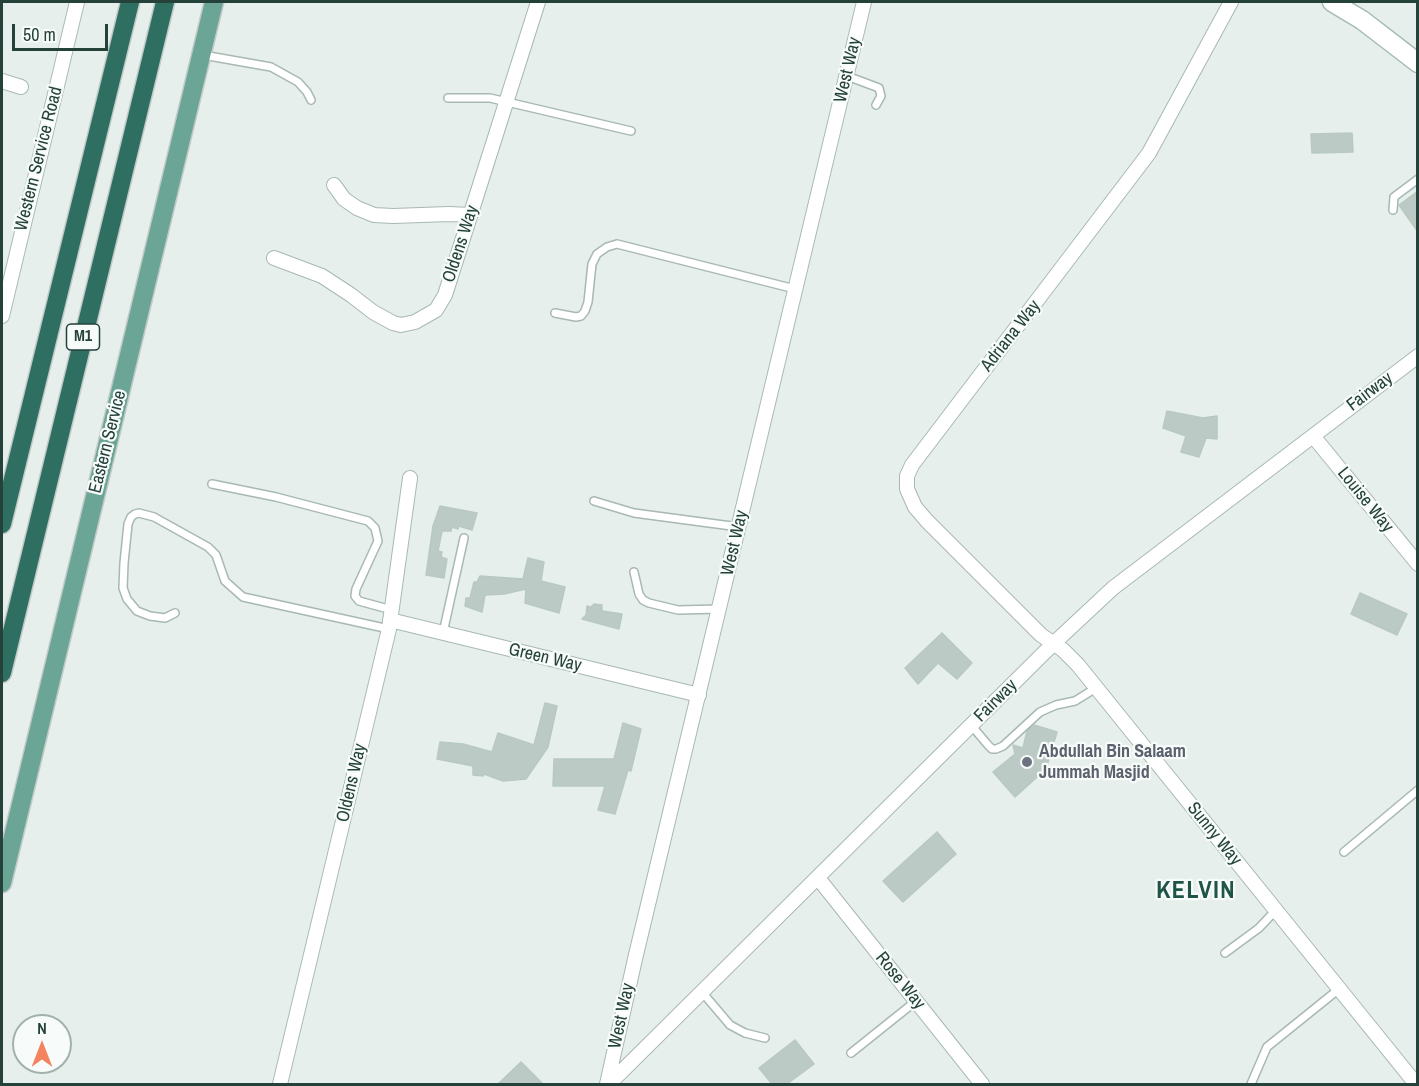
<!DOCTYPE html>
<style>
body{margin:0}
#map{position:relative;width:1419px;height:1086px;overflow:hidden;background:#e6efeb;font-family:"Archivo Narrow",sans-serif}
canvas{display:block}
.frame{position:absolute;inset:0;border:3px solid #24423a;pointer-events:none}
.north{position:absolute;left:12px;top:1014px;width:60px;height:60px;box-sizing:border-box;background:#f7fbf9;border:2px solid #a3b1ad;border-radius:50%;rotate:0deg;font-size:16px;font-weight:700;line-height:24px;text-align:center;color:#24423a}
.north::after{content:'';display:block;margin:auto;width:21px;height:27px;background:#f4845f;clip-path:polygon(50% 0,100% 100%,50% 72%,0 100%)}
.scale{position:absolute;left:12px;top:24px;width:96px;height:27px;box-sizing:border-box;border:3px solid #24423a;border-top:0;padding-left:8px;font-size:18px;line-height:21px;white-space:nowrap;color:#24423a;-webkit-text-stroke:4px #f7fbf9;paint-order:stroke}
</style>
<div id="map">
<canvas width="1419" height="1086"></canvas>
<div class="frame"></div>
<div class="north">N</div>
<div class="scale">50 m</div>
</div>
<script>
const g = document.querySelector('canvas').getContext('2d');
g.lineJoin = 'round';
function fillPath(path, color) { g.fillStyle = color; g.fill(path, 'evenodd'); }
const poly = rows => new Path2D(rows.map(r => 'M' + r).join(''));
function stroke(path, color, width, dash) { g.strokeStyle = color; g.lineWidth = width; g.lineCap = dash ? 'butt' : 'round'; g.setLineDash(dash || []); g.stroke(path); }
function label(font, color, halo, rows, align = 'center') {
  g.font = font + ' "Archivo Narrow",sans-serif'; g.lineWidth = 4.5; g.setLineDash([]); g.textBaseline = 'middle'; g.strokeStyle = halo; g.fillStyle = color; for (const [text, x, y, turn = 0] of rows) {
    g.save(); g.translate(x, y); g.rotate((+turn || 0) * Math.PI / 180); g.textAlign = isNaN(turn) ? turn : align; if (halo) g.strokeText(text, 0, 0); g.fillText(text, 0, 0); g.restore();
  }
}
const building = poly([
 [1352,133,1353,152,1312,153,1311,134,1352,133],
 [1418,191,1418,232,1399,205,1418,191],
 [1167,411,1203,418,1217,416,1217,439,1206,438,1199,457,1181,452,1186,436,1163,428,1167,411],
 [440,506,477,513,472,530,459,526,458,529,452,527,451,531,442,531,438,551,442,552,441,557,447,559,444,578,426,575,433,526,440,506],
 [528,558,544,562,541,581,565,587,559,613,525,603,526,589,504,594,485,595,482,612,465,606,466,598,470,598,474,582,477,582,480,576,523,579,528,558],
 [1360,593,1407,614,1397,635,1351,614,1360,593],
 [594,604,602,605,602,611,622,614,619,629,582,619,586,615,587,606,591,607,594,604],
 [942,633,972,663,957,679,938,663,918,684,905,668,942,633],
 [545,703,557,706,548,747,526,779,503,781,484,774,483,776,473,775,473,766,437,759,440,742,463,744,492,752,498,733,534,745,545,703],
 [623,723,641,729,631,771,628,770,615,814,598,810,605,786,553,786,554,759,614,759,623,723],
 [1034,725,1057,732,1046,769,1015,797,993,772,1015,754,1013,745,1023,748,1027,731,1034,725],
 [937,832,956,854,903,902,883,881,937,832],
 [795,1040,814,1064,787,1084,772,1084,759,1068,795,1040],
 [521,1062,543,1084,498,1084,521,1062]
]);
const lane = poly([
 [203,55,271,67,298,82,307,92,311,100],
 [847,76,879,88,881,96,876,105],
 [448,98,490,98,631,131],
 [1393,210,1394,197,1418,179],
 [555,313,576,317,581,316,585,311,588,302,592,264,597,254,607,247,617,244,795,289],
 [212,484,276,497,368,521,375,528,378,541,356,589,355,596,359,601,392,610],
 [594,501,634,513,739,527],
 [634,572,639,594,643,600,649,603,678,610,720,609],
 [175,613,165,618,150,616,137,611,127,599,123,588,124,563,128,524,131,517,135,514,139,513,154,517,208,547,216,555,225,581,243,597,389,629],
 [443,633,464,538],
 [971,725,988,745,992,749,996,749,1003,746,1040,712,1056,705,1075,701,1096,688],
 [1344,852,1418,790],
 [1225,953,1259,928,1276,910],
 [702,992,730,1025,745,1033,765,1038],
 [851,1053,916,1001],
 [1251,1084,1267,1047,1339,989]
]);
const street = poly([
 [1231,2,1149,153,912,465,907,476,907,489,915,507,927,521,1041,635,1063,650,1078,665,1416,1084],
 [2,81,21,87],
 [334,185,344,199,357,208,374,215,393,216,449,214,470,215],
 [274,258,322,276,351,295,373,312,393,323,401,325,415,322,436,310,445,295,538,2],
 [2,316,77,2],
 [1313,436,1418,564],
 [390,620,699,695],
 [818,878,982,1084],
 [280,1084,389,629,410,478],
 [607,1084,635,959,864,2],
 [609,1084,1053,644,1113,588,1418,356]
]);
const secondary = poly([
 [1332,2,1362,20,1418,63]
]);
const primary = poly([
 [2,883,214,2]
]);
const highway = poly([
 [2,524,130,2],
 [2,673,165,2]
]);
const markers = [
 [1027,762,6,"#6b7280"]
];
const shields = [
 [83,337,33]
];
const shieldNames = [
 ["M1",83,337]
];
const streetNames = [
 ["West Way",848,70,-77],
 ["Western Service Road",39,159,-76],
 ["Oldens Way",461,244,-72],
 ["Adriana Way",1011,336,-52],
 ["Fairway",1370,392,-37],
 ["Eastern Service",108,442,-76],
 ["Louise Way",1365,500,51],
 ["West Way",735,543,-77],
 ["Green Way",545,658,13],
 ["Fairway",996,701,-45],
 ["Oldens Way",352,783,-77],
 ["Sunny Way",1214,834,51],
 ["Rose Way",900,981,51],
 ["West Way",622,1016,-78]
];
const worshipNames = [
 ["Abdullah Bin Salaam",1039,752],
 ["Jummah Masjid",1039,773]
];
const districtNames = [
 ["KELVIN",1196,892]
];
fillPath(building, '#bbcac4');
stroke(building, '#b8c9c2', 1.5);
stroke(lane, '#a8b8b2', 10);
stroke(street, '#a8b8b2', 16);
stroke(secondary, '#a4bbb3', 21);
stroke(primary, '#c2cac8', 21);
stroke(highway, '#c2cac8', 21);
stroke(lane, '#fff', 7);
stroke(street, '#fff', 14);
stroke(secondary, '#fff', 18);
stroke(primary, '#6aa596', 18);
stroke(highway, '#2f6f62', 18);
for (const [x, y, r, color] of markers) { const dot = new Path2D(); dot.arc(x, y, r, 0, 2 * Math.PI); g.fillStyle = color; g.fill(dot); stroke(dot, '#f7fbf9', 2); }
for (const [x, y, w] of shields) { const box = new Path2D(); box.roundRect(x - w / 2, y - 13, w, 26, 4.5); g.fillStyle = '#f7fbf9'; g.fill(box); stroke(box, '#24423a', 1.5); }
label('bold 16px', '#24423a', null, shieldNames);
label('18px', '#24423a', '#f7fbf9', streetNames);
label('bold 18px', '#5b616d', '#f7fbf9', worshipNames, 'left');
g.letterSpacing = '1.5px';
label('bold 24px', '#1f5548', '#f7fbf9', districtNames);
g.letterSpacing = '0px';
</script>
